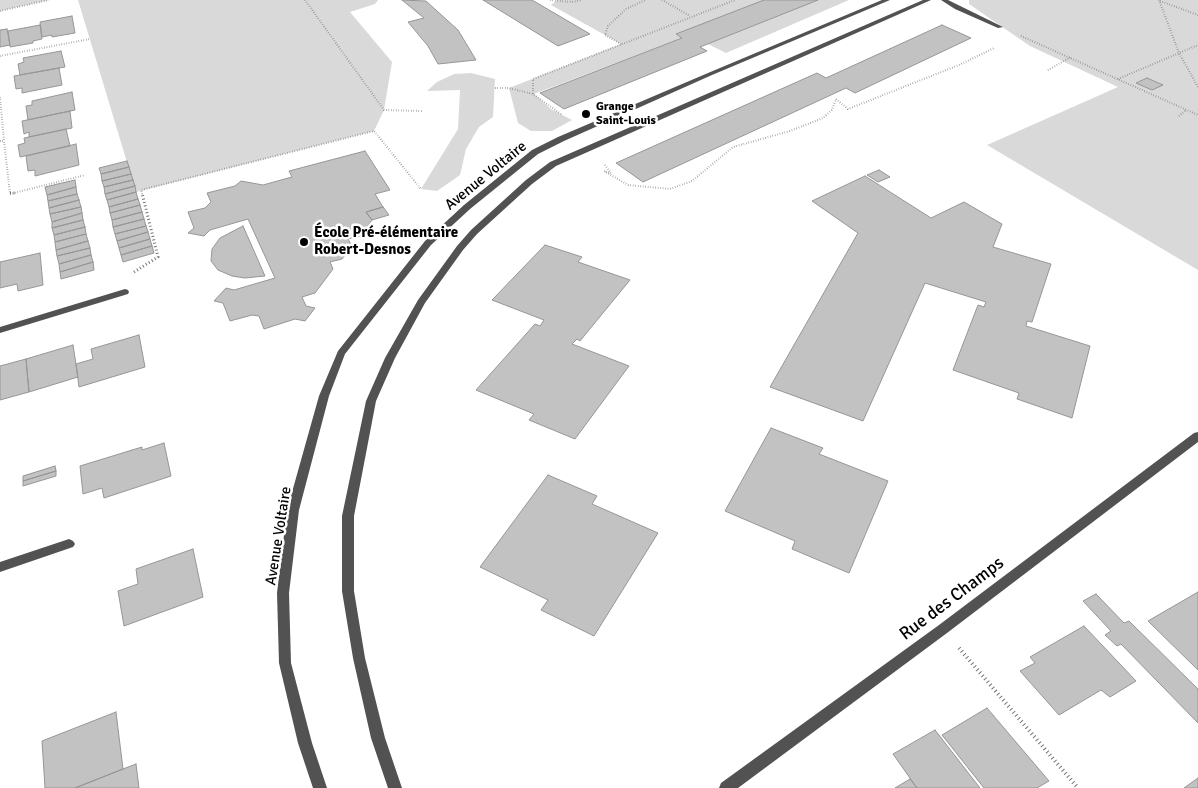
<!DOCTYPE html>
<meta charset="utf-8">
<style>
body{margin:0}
canvas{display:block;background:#fff}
</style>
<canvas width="1198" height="788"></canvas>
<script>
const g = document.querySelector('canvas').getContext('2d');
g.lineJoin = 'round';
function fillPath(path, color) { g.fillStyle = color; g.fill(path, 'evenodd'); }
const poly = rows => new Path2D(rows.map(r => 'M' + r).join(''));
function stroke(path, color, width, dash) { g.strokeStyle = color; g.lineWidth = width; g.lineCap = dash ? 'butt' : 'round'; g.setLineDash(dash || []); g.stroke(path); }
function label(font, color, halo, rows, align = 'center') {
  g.font = font + ' Signika,sans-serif'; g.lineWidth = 5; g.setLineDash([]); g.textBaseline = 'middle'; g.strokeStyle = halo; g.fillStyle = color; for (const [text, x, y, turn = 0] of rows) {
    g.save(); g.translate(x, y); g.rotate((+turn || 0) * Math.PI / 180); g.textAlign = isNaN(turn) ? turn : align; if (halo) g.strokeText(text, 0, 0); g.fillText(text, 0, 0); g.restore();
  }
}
const green = poly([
 [0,0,49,0,0,11],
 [78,0,378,0,375,4,350,12,392,62,384,110,374,131,136,192],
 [557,0,764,0,677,34,682,38,534,94,551,109,572,120,552,131,531,131,518,123,509,88,621,44,551,5],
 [818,0,849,0,726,53,708,44],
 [969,0,1198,0,1198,270,987,145,1118,87,1030,46,969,4],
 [471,73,495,79,493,117,479,127,466,149,460,175,437,191,421,189,458,129,460,90,427,91,437,82,454,74]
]);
const building = poly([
 [402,0,426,1,458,30,476,60,438,64,428,46,408,22,424,18,402,0],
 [483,0,532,0,590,34,558,46,483,0],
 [764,0,818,0,700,47,707,51,564,109,540,93,682,38,676,34,764,0],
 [72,16,75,33,52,37,52,35,42,37,40,22,72,16],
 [40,25,42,39,33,41,33,43,10,47,8,31,40,25],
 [942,25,971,38,855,93,846,88,643,182,616,163,817,73,826,78,942,25],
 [7,29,10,45,0,47,0,30,7,29],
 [61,51,65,67,20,75,18,64,24,62,23,58,61,51],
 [59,68,62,85,22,93,22,88,16,89,14,76,59,68],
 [1147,78,1163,85,1152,90,1136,83,1147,78],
 [72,92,75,110,28,120,26,106,32,105,32,101,72,92],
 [70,111,72,128,29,137,29,132,24,134,22,121,70,111],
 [66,129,70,146,20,157,18,145,25,143,24,138,66,129],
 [76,144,79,165,35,176,35,170,28,171,26,156,76,144],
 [365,151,390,190,375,194,383,207,366,212,372,220,360,236,348,239,352,246,342,259,330,262,333,269,315,293,302,297,306,306,315,308,305,321,295,319,264,329,259,316,252,315,230,321,223,303,214,301,226,288,234,290,275,278,248,219,210,230,204,236,188,233,194,228,188,212,205,208,211,202,207,193,235,186,241,181,263,185,292,177,289,171,365,151],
 [127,161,129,167,101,174,99,168,127,161],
 [129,167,131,174,102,181,101,174,129,167],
 [879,170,890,177,878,182,867,175,879,170],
 [131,174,133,180,104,187,102,181,131,174],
 [865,176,931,218,964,202,1002,224,993,247,1051,264,1032,322,1027,321,1026,326,1090,346,1072,418,1017,399,1019,393,953,370,978,305,984,307,986,302,925,283,863,421,770,387,858,233,812,201,865,176],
 [75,180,76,187,47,195,45,187,75,180],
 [133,180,135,186,105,194,104,187,133,180],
 [135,186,136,192,107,200,105,194,135,186],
 [76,187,77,194,48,201,47,195,76,187],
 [136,192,138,199,109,207,107,200,136,192],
 [77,194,79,200,49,208,48,201,77,194],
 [138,199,140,205,110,213,109,207,138,199],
 [79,200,81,207,50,214,49,208,79,200],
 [140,205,142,212,112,220,110,213,140,205],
 [81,207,82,213,52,222,50,214,81,207],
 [383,207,389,215,372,220,366,212,383,207],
 [142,212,144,219,113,227,112,220,142,212],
 [82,213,83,220,52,228,52,222,82,213],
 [144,219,146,226,115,234,113,227,144,219],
 [83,220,85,227,54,235,52,228,83,220],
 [146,226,148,232,117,241,115,234,146,226],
 [243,226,265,276,245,278,232,276,218,270,211,261,212,249,220,238,243,226],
 [85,227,86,234,55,242,54,235,85,227],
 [148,232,150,239,119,248,117,241,148,232],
 [86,234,88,241,56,250,55,242,86,234],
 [150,239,152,246,121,255,119,248,150,239],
 [88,241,90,248,57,256,56,250,88,241],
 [545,245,582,257,578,262,630,280,580,341,577,339,572,344,629,366,575,439,529,420,534,414,476,390,535,324,540,326,544,320,492,300,545,245],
 [152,246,154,253,123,262,121,255,152,246],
 [90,248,91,255,59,264,57,256,90,248],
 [40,253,43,285,18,291,17,284,0,288,0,262,40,253],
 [91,255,93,262,60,272,59,264,91,255],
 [93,262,94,270,61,279,60,272,93,262],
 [139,335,145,367,79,387,76,364,93,359,91,349,139,335],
 [73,345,78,377,29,392,26,359,73,345],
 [26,359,29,392,0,400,0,366,26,359],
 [771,428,823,448,819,454,888,481,849,573,792,549,795,541,725,511,771,428],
 [164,443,171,476,104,498,102,488,83,494,80,466,142,447,142,450,164,443],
 [55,466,56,471,23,481,23,476,55,466],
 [56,471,56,476,23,486,23,481,56,471],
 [548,475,597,496,592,504,658,533,594,636,541,610,548,600,480,567,548,475],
 [193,549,203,597,124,626,118,591,138,584,136,569,193,549],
 [1198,592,1198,670,1148,621,1198,592],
 [1096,594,1124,623,1129,621,1198,689,1198,723,1121,644,1117,646,1105,635,1111,631,1083,601,1096,594],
 [1084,626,1136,681,1110,697,1101,690,1059,715,1020,671,1035,663,1030,657,1084,626],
 [987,708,1049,781,1037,788,984,788,942,735,987,708],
 [116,712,123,769,75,788,45,788,42,741,116,712],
 [935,730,980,788,917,788,893,754,935,730],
 [136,764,139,788,75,788,123,769,136,764],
 [1198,778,1198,788,1184,788,1198,778],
 [910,779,917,788,895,788,910,779]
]);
const pathFar2 = poly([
 [305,0,384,110,422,111],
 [550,0,572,2,582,0],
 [662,0,690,16],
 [1159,0,1179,53,1198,87],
 [1160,1,1198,15],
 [0,11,49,0],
 [1021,36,1198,115],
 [621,44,605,35,608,26,626,9,645,0],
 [0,56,90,39],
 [1048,70,1071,57],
 [1118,79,1198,45],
 [495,88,509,88,533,94],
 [0,97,4,141],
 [561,114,533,94,533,79,735,0],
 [1179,116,1186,110],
 [0,141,4,141,10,194,85,175],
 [605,165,611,173,604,171,628,185,670,189,692,181,733,147,790,131,823,118,832,110,836,99,848,109,959,65,994,48],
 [142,194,141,190,374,131,421,189]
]);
const pathFar1 = poly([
 [10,193,15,193],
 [134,272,158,257,142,193]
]);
const path = poly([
 [959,648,1078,788]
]);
const service = poly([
 [941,0,948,0,1003,27,998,28,955,9,941,0]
]);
const minor = poly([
 [125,289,128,290,129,292,128,294,0,333,0,327,125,289],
 [1198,432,1198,442,947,633,738,788,719,788,721,783,939,625,1194,433,1198,432],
 [69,539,73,541,75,544,73,547,0,572,0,562,69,539]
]);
const tertiary = poly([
 [882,0,890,0,712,75,564,141,538,154,470,209,431,245,345,354,329,396,299,510,289,593,291,663,312,743,327,788,313,788,298,743,279,663,277,593,287,510,319,396,338,351,425,241,464,205,532,150,558,137,708,73,882,0],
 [923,0,931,0,556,166,532,184,477,234,463,250,425,303,395,358,376,401,354,516,354,591,365,658,385,738,402,788,388,788,371,738,353,658,342,591,342,516,366,401,385,358,418,300,457,246,471,230,526,180,550,162,923,0]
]);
const markers = [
 [586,114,5,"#000"],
 [304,242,5,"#000"]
];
const farPoinames = [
 ["Grange",596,107],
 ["Saint-Louis",596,121]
];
const streetNames = [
 ["Avenue Voltaire",486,176,-39],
 ["Avenue Voltaire",279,536,-81]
];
const poiNames = [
 ["École Pré-élémentaire",314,233],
 ["Robert-Desnos",314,250]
];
const nearStreetnames = [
 ["Rue des Champs",952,599,-37]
];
fillPath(green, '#d9d9d9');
fillPath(building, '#c2c2c2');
stroke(building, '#969696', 1);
stroke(pathFar2, '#747474', 2, [0.5, 2]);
stroke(pathFar1, '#747474', 3, [1, 2.5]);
stroke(path, '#747474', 4, [1, 3]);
fillPath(service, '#525252');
fillPath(minor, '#525252');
fillPath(tertiary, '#525252');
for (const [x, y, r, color] of markers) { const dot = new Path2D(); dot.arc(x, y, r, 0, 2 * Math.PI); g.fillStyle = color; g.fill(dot); stroke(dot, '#fff', 2); }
label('bold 12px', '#000', '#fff', farPoinames, 'left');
label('15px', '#000', '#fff', streetNames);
label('bold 15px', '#000', '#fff', poiNames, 'left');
label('18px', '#000', '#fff', nearStreetnames);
</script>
